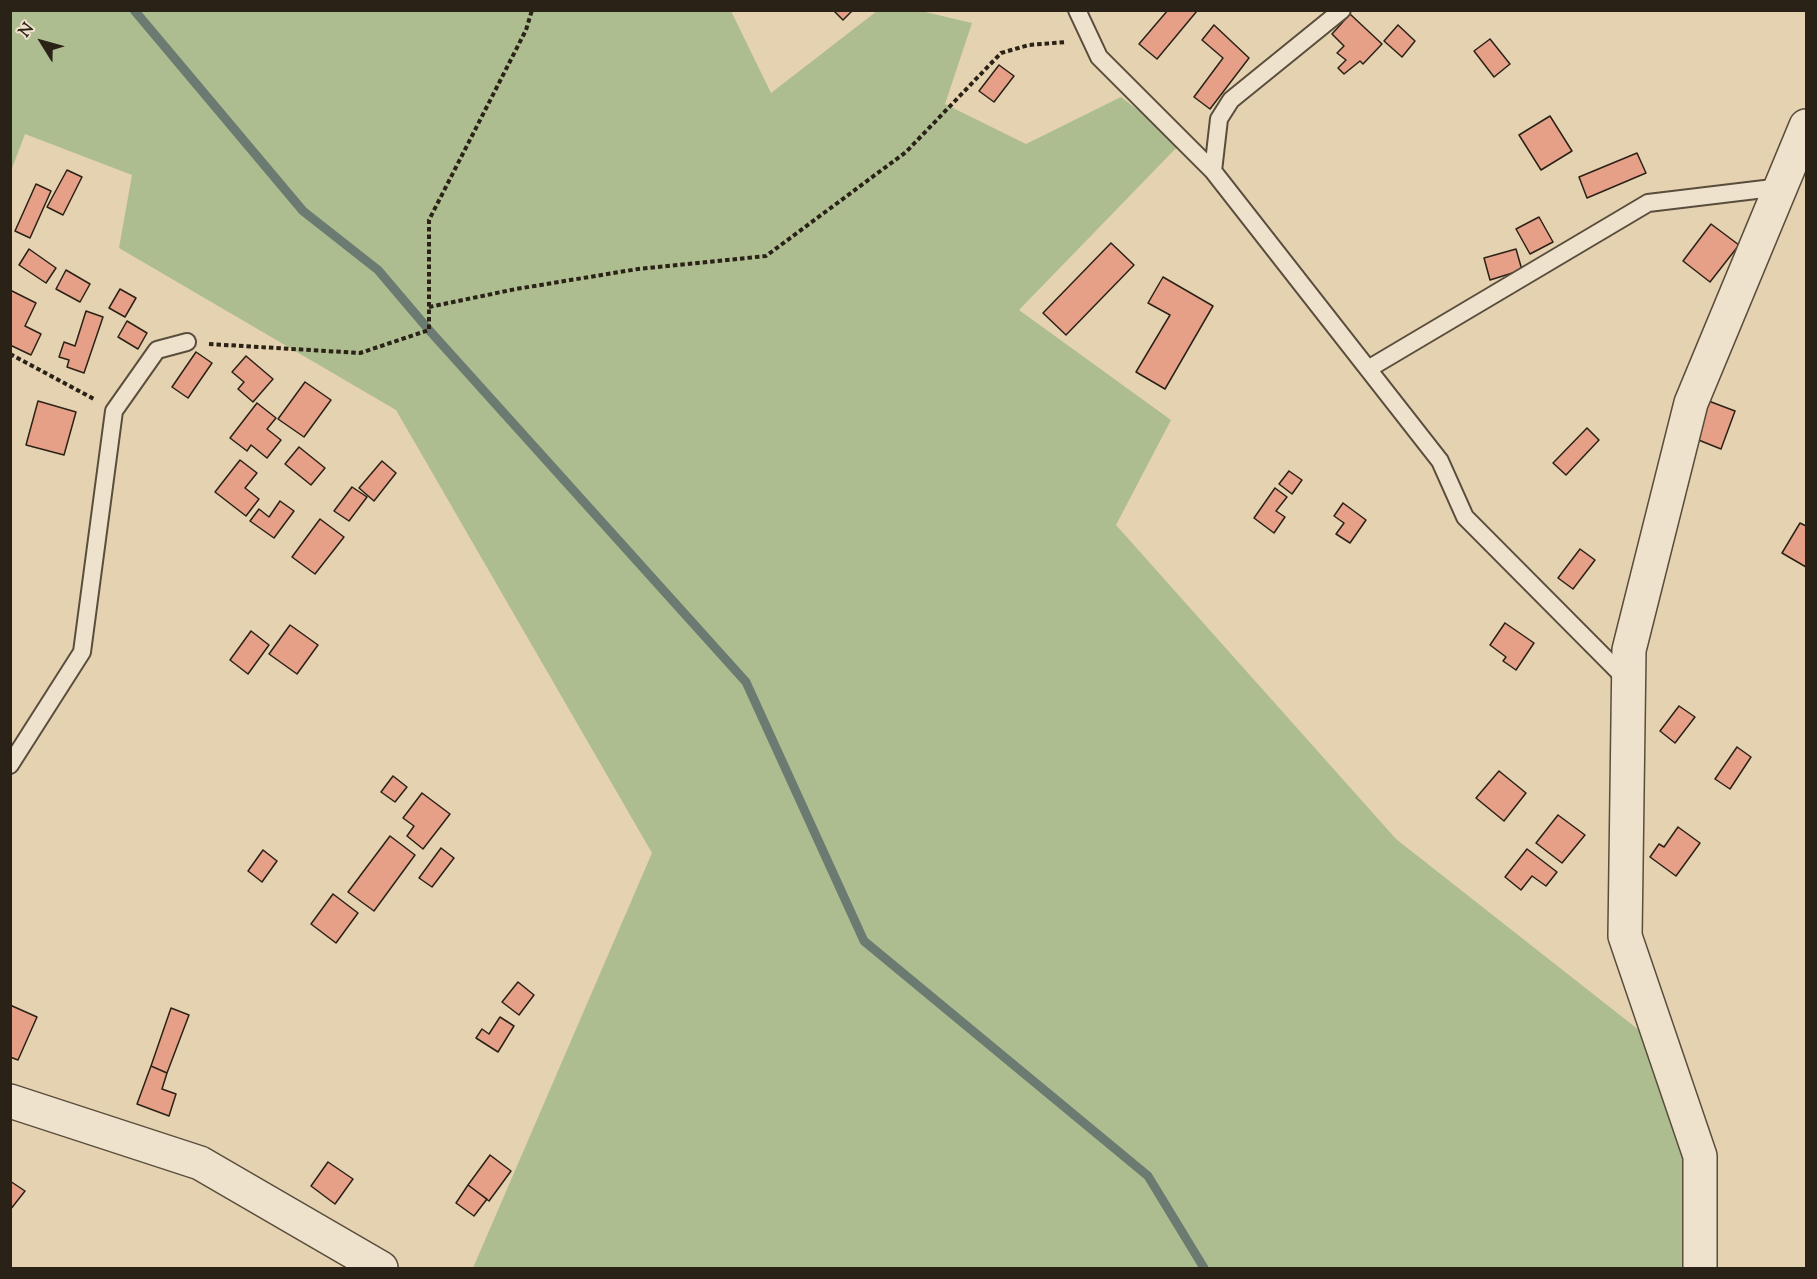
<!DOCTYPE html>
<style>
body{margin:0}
#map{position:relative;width:1817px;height:1279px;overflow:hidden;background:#e5d2b0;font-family:"Sorts Mill Goudy",serif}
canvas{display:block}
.frame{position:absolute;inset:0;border:12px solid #2a2117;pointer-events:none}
.north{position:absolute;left:12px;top:12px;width:60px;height:60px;-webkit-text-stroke:4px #eee2cc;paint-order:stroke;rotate:307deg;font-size:16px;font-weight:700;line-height:24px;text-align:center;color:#2a2117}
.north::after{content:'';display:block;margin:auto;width:21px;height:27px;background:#2a2117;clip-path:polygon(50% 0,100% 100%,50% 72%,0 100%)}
</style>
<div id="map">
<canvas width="1817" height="1279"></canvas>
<div class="frame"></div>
<div class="north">N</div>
</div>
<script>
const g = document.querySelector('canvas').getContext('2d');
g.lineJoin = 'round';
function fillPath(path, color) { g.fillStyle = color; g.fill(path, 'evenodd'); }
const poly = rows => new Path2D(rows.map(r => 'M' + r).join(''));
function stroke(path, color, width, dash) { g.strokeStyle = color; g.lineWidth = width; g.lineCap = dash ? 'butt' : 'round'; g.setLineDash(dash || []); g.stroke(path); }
const green = poly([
 [11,11,731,11,771,93,877,11,921,11,972,23,945,104,1026,144,1121,97,1181,143,1019,310,1171,420,1116,525,1396,839,1663,1049,1700,1156,1700,1268,473,1268,652,853,396,410,119,248,132,175,25,134,11,171]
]);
const stream = poly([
 [134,10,303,211,378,270,429,330,746,682,864,941,1148,1176,1204,1268]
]);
const building = poly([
 [833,10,853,10,843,20,833,10],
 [1168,10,1197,11,1157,59,1139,44,1168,10],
 [1350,14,1382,44,1363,64,1360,61,1344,74,1338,68,1346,60,1337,53,1344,46,1332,34,1350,14],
 [1214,25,1249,58,1210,109,1194,97,1223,58,1202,40,1214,25],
 [1398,25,1415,41,1402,57,1384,41,1398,25],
 [1490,39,1510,64,1494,77,1474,51,1490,39],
 [999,65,1014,76,994,102,979,91,999,65],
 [1550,116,1572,151,1541,170,1519,135,1550,116],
 [1637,153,1646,173,1587,198,1579,177,1637,153],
 [67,170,82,177,63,215,47,207,67,170],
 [36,184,51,191,30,238,15,231,36,184],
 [1539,217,1553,242,1530,254,1516,229,1539,217],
 [1711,224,1739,245,1710,282,1683,261,1711,224],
 [1111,243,1134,265,1066,335,1043,313,1111,243],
 [29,249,56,268,46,283,19,265,29,249],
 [1516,249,1522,270,1490,280,1484,258,1516,249],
 [66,270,90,284,80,302,56,289,66,270],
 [1163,277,1213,306,1165,389,1136,372,1170,315,1148,303,1163,277],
 [120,289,136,298,125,317,109,308,120,289],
 [10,290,36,303,25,326,41,334,31,355,10,345,10,290],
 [86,311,103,317,84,373,67,367,69,360,59,357,64,342,75,346,86,311],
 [127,321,147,333,138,349,118,337,127,321],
 [196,352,212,363,188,398,172,387,196,352],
 [246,356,273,379,253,402,238,389,244,382,232,372,246,356],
 [305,382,331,400,304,437,278,419,305,382],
 [1706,400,1735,411,1721,449,1691,437,1706,400],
 [38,401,76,412,64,455,26,445,38,401],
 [257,403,276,418,267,429,281,440,267,458,251,445,247,451,230,438,257,403],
 [1587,428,1599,440,1566,475,1553,463,1587,428],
 [299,447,325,468,311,485,285,464,299,447],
 [240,460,257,473,245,488,259,499,246,516,215,492,240,460],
 [382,461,396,473,374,501,359,488,382,461],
 [1289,471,1302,480,1292,494,1279,484,1289,471],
 [352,487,367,497,349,521,334,511,352,487],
 [1275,488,1287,497,1276,511,1285,517,1274,533,1254,518,1275,488],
 [280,501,294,511,274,538,250,521,259,509,269,517,280,501],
 [1343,503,1366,520,1350,543,1336,534,1344,523,1334,516,1343,503],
 [320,519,344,537,315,574,292,557,320,519],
 [1800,523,1806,526,1806,567,1782,553,1800,523],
 [1580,549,1595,560,1573,589,1558,578,1580,549],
 [1505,623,1534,643,1516,670,1503,661,1506,657,1490,645,1505,623],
 [290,625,318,645,297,674,269,654,290,625],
 [251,631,269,645,248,674,230,660,251,631],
 [1679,706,1695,717,1675,743,1660,731,1679,706],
 [1737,747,1751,757,1730,789,1715,779,1737,747],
 [1499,771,1526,793,1504,821,1476,798,1499,771],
 [393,776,407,787,395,802,381,792,393,776],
 [422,793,450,814,423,849,407,836,414,826,403,818,422,793],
 [1558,815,1585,835,1562,863,1536,843,1558,815],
 [1678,827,1700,843,1676,876,1650,857,1659,844,1664,847,1678,827],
 [390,836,415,855,374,911,348,892,390,836],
 [441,848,454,858,432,887,419,878,441,848],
 [1527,849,1557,872,1546,886,1532,876,1521,890,1505,877,1527,849],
 [263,850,277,861,262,882,248,871,263,850],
 [333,894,358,913,336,943,311,924,333,894],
 [518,982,534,995,519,1015,502,1002,518,982],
 [10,1005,37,1017,18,1060,10,1057,10,1005],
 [171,1008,189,1015,167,1073,151,1066,171,1008],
 [500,1017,514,1026,498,1052,476,1038,482,1029,489,1034,500,1017],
 [151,1066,167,1073,162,1089,176,1094,169,1116,137,1104,151,1066],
 [490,1155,511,1171,489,1201,468,1185,490,1155],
 [328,1162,353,1179,335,1204,311,1186,328,1162],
 [10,1181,25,1191,10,1210,10,1181],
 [468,1185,487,1199,474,1216,456,1203,468,1185]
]);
const path = poly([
 [429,307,516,289,638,269,766,256,906,152,1001,53,1029,45,1066,42],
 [209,344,360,353,429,330,429,220,526,30,532,10],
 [10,354,94,399]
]);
const service = poly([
 [1077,10,1099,57,1213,171,1440,461,1465,517,1627,680],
 [1213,171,1219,119,1231,100,1342,10],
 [1368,369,1648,203,1781,187],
 [10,765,82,652,114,411,157,350,187,342]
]);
const minor = poly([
 [10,1101,200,1163,381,1268],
 [1700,1268,1700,1156,1625,936,1629,650,1691,403,1806,126]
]);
fillPath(green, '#aebd90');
stroke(stream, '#6b7b72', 9);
fillPath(building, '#e5a087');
stroke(building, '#2a2117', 1.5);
stroke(service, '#594d3d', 20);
stroke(minor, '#594d3d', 36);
stroke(path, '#2a2117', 4, [4.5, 3]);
stroke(service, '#eee2cc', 16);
stroke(minor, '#eee2cc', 33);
</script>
